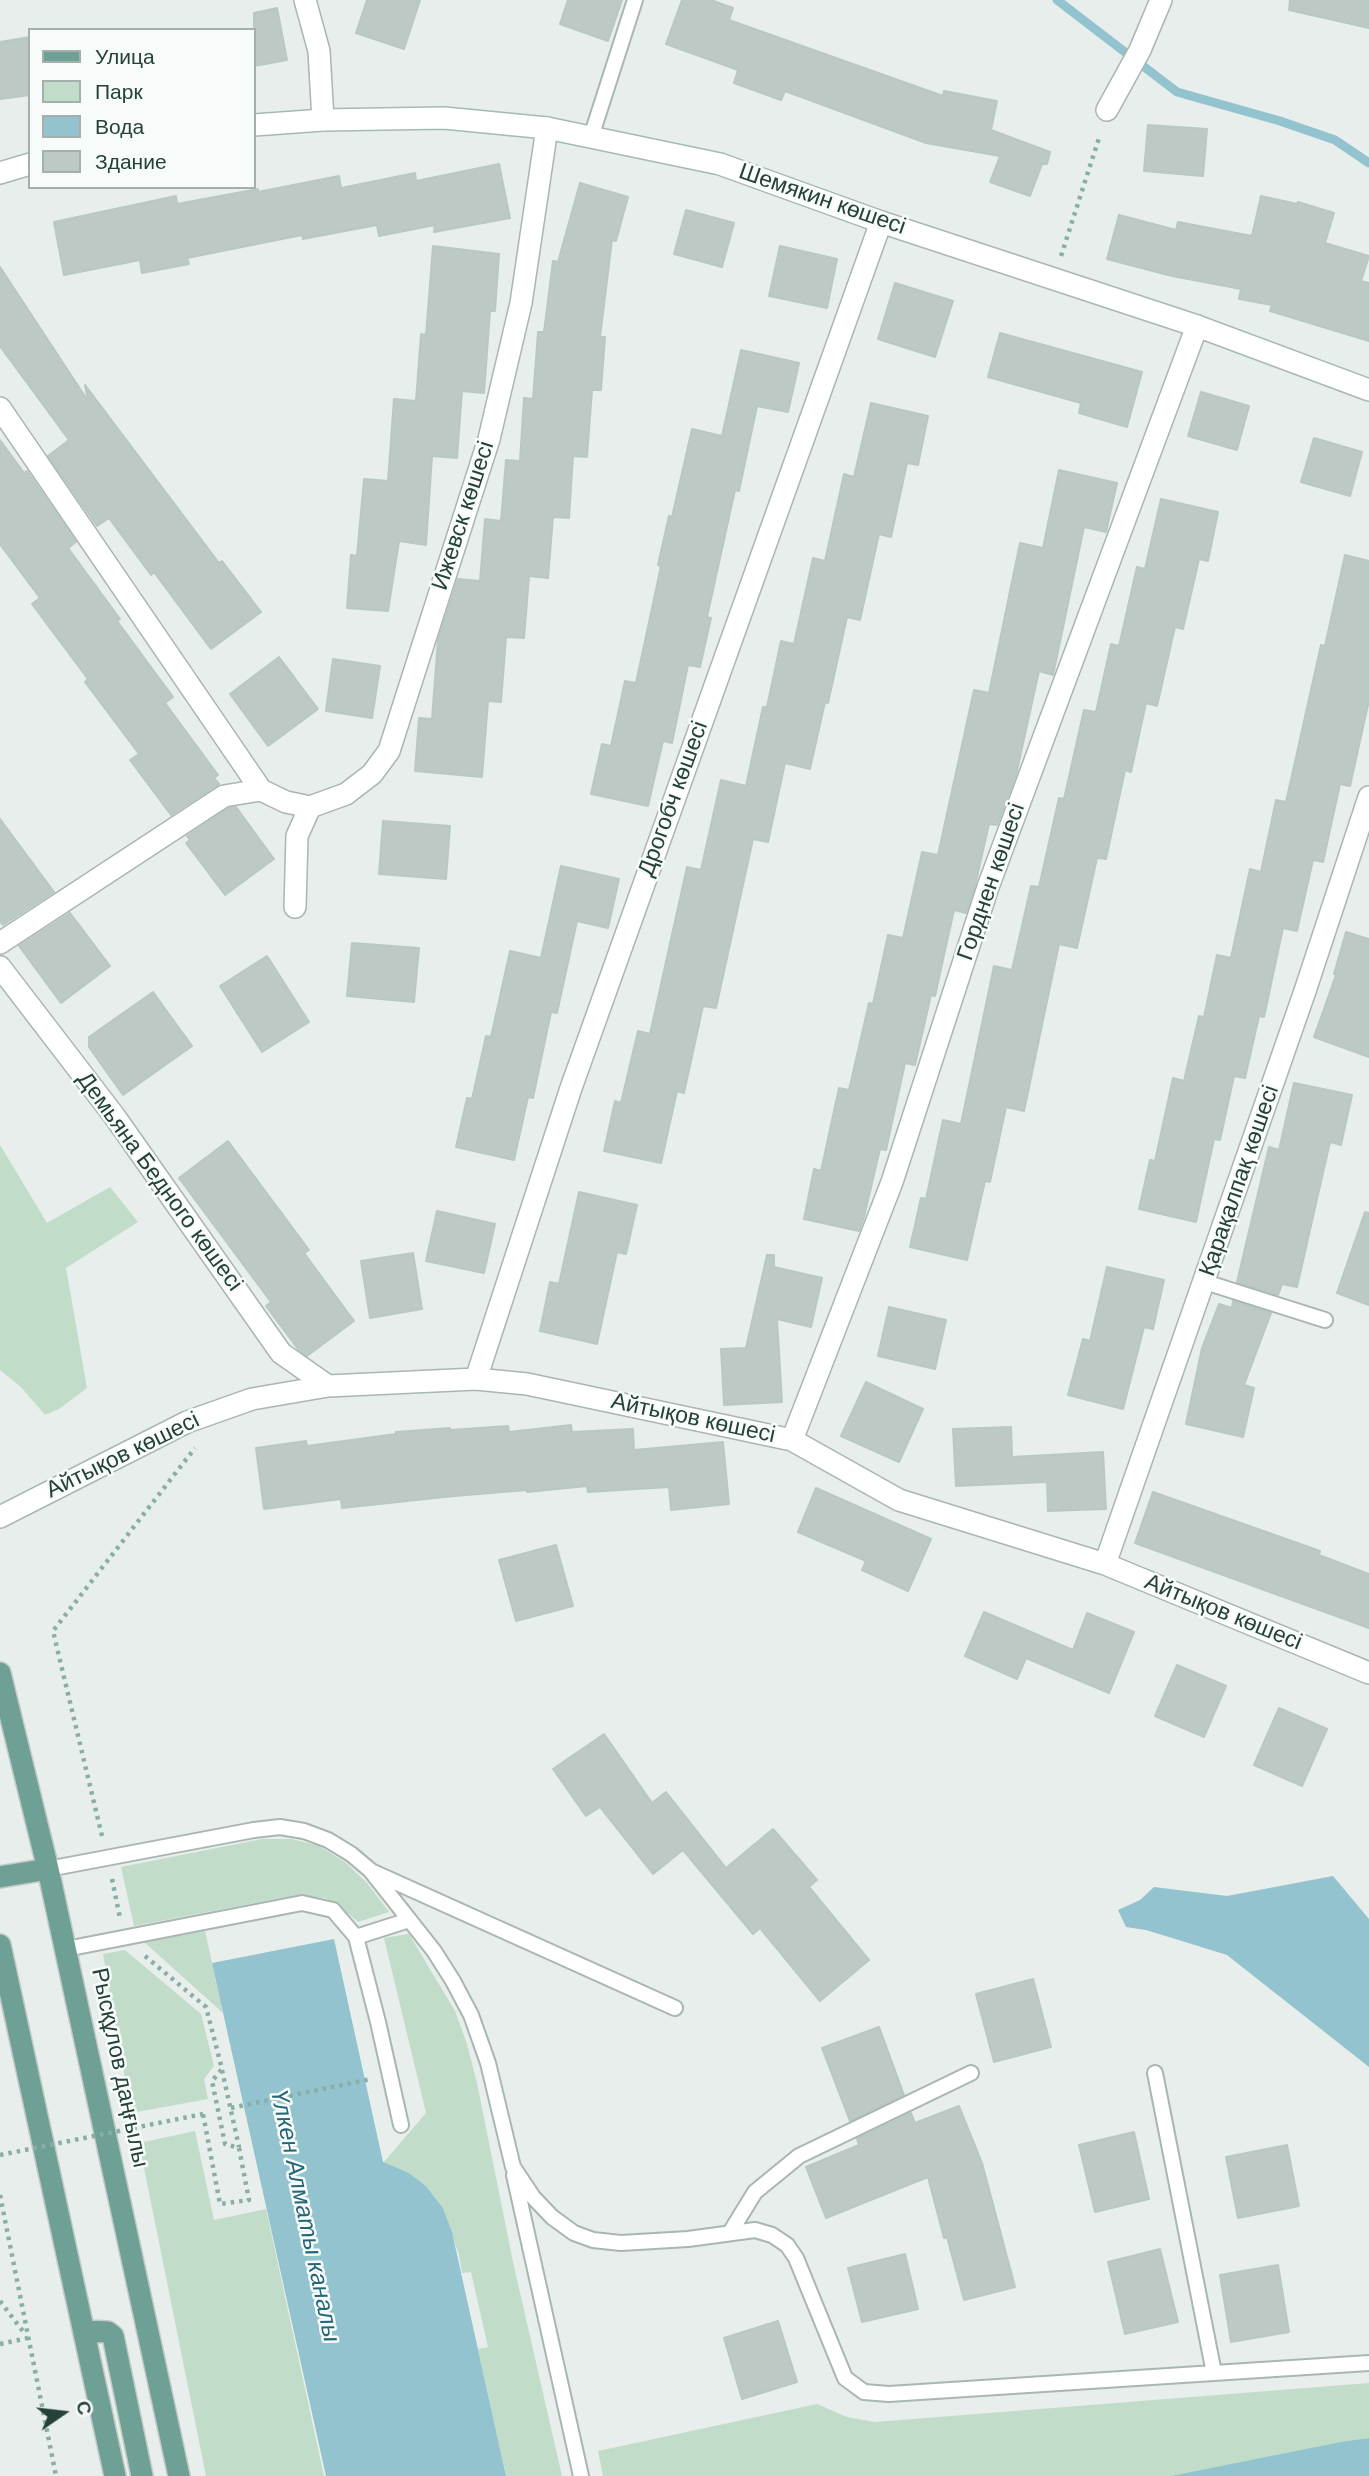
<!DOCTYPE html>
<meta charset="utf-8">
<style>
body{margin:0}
#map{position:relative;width:1369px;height:2476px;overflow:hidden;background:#e7eeeb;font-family:"DM Sans",sans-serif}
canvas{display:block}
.legend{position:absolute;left:28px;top:28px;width:228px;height:161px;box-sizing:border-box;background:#f7fbf9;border:2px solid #a3b0ad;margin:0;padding:9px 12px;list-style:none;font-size:21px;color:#26403a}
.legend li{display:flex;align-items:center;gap:14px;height:35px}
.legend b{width:35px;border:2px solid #a3b0ad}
.north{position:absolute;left:28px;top:2378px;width:70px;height:70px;-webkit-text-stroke:5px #f7fbf9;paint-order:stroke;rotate:76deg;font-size:19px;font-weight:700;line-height:28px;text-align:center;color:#26403a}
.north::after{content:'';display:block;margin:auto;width:24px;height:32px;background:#26403a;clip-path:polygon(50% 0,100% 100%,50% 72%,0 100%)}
</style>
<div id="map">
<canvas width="1369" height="2476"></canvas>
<ul class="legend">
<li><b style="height:9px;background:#6ea096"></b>Улица</li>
<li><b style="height:19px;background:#c1ddca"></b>Парк</li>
<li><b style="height:19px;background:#93c3ce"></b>Вода</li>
<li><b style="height:19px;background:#bcc9c4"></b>Здание</li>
</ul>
<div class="north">С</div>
</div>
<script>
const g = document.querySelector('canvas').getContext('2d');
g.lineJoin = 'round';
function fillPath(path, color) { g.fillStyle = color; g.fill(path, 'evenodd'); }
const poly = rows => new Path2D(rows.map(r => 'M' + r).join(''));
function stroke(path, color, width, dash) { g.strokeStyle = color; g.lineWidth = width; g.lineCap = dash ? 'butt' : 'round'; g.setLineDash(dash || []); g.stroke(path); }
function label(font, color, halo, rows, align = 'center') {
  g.font = font + ' "DM Sans",sans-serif'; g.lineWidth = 5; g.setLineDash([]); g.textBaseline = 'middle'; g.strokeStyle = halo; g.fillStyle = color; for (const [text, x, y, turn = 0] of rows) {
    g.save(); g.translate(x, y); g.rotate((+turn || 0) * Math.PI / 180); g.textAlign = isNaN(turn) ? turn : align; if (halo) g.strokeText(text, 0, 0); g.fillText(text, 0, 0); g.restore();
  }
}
const green = poly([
 [0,1145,47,1223,110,1187,138,1222,66,1268,87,1388,59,1409,45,1415,21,1387,0,1370],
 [262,1839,292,1839,319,1846,345,1862,367,1883,389,1912,358,1922,341,1907,325,1898,302,1896,280,1898,134,1926,121,1867],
 [205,1931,223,2013,144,1942],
 [409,1934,455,2011,467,2044,477,2083,513,2262,562,2476,506,2476,478,2349,488,2347,471,2272,462,2273,459,2255,443,2208,426,2186,409,2173,383,2163,426,2113,384,1938],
 [125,1950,201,2014,214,2066,204,2079,208,2099,131,2113,103,1954],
 [195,2131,214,2220,266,2209,324,2476,206,2476,139,2143],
 [1369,2383,1369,2438,1171,2476,603,2476,598,2451,817,2404,847,2417,875,2422]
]);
const water = poly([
 [1333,1876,1369,1919,1369,2067,1227,1955,1146,1930,1126,1927,1118,1910,1140,1900,1154,1887,1227,1896],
 [334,1939,383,2162,409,2173,426,2186,443,2208,452,2232,506,2476,326,2476,212,1963],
 [1369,2438,1369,2476,1171,2476,1341,2442]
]);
const stream = poly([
 [1057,0,1177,92,1280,121,1335,140,1369,163]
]);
const building = poly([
 [367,0,420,0,404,49,356,33,367,0],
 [568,0,622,0,608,41,560,24,568,0],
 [682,0,711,0,733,8,729,20,943,96,944,91,997,101,991,130,1050,152,1047,164,1042,164,1030,196,990,182,1000,156,926,143,785,91,781,100,734,83,738,70,666,44,682,0],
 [1290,0,1369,0,1369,28,1289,10,1290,0],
 [277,8,287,60,254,66,254,13,277,8],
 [30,37,30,95,0,99,0,42,30,37],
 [1148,125,1207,129,1203,176,1144,171,1148,125],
 [499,164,510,218,434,232,435,225,379,236,377,225,303,239,302,235,187,258,189,264,142,273,140,260,64,275,54,222,176,196,177,204,258,189,258,192,339,176,341,188,415,173,416,181,499,164],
 [580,183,628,197,616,241,612,240,600,337,605,337,601,390,592,390,587,457,573,456,569,518,553,517,548,578,529,576,524,638,506,637,501,702,488,701,482,777,415,771,419,718,432,719,438,640,458,579,480,581,485,519,501,521,506,460,520,461,524,398,533,399,538,332,544,332,553,261,558,262,580,183],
 [1261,196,1297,204,1298,202,1334,213,1325,243,1369,256,1361,281,1369,283,1369,341,1270,311,1272,305,1239,299,1241,289,1172,276,1107,259,1119,215,1176,230,1178,222,1252,236,1261,196],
 [686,210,734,223,722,267,674,254,686,210],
 [433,246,499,254,495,311,490,311,484,393,462,391,457,458,432,456,426,545,399,541,388,611,347,608,351,555,357,556,364,479,388,481,394,399,416,401,421,334,426,335,433,246],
 [780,246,837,259,827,308,769,296,780,246],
 [0,267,88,401,85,385,219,563,222,561,261,612,211,649,154,572,151,575,109,518,97,526,48,456,69,440,0,346,0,267],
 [895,283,953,301,935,357,878,339,895,283],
 [1000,333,1142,372,1127,427,1079,413,1081,403,988,377,1000,333],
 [741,350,799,363,788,412,757,406,739,491,735,490,707,617,711,618,700,667,688,665,672,743,663,741,648,806,591,794,602,744,611,746,625,681,636,683,661,566,658,565,669,516,672,517,692,429,722,436,741,350],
 [1201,392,1249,406,1237,450,1188,436,1201,392],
 [871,403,928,416,918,465,907,463,891,537,879,534,860,620,847,617,828,703,825,702,810,769,785,763,768,842,753,839,716,1008,703,1006,684,1093,677,1091,661,1163,604,1151,615,1101,621,1103,638,1031,650,1034,687,867,701,870,721,780,746,786,763,707,767,707,781,641,794,644,813,558,825,561,844,474,854,477,871,403],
 [1314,438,1362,452,1350,496,1301,482,1314,438],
 [0,440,24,473,27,471,76,542,68,548,120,619,117,621,173,697,165,703,218,775,214,778,219,784,171,815,130,760,139,754,85,682,88,679,32,604,40,598,0,544,0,440],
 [1059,470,1117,483,1106,532,1084,527,1053,675,1039,671,1016,775,997,825,989,824,975,886,966,913,954,910,935,996,931,995,915,1065,905,1063,886,1150,880,1149,864,1217,859,1231,804,1219,814,1169,821,1171,839,1088,849,1090,869,1003,873,1004,888,935,903,938,922,852,938,855,974,690,989,693,1020,543,1043,548,1059,470],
 [1161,499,1218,512,1208,561,1199,559,1183,629,1175,627,1157,706,1146,703,1131,772,1125,770,1106,859,1097,858,1077,948,1059,944,1024,1111,1006,1107,990,1182,985,1181,967,1260,910,1247,921,1198,926,1199,943,1120,961,1124,994,966,1012,970,1031,886,1039,887,1059,798,1064,799,1084,710,1096,712,1111,644,1119,646,1137,567,1145,569,1161,499],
 [1345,555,1369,561,1369,700,1350,786,1340,784,1323,862,1313,860,1297,931,1283,928,1264,1017,1259,1016,1245,1078,1234,1076,1220,1140,1214,1139,1196,1222,1139,1209,1150,1160,1155,1161,1173,1078,1184,1081,1199,1016,1204,1017,1217,955,1231,958,1250,869,1261,872,1276,800,1286,802,1321,645,1325,646,1345,555],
 [279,657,318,709,268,746,230,694,279,657],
 [333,659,380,666,372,718,326,711,333,659],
 [236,807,274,859,225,895,186,843,190,840,187,836,229,808,236,807],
 [0,819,54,892,3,925,0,921,0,819],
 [383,821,450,826,446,879,379,874,383,821],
 [561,866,619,879,608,928,577,921,557,1013,551,1012,533,1098,528,1097,514,1160,456,1147,467,1098,472,1099,486,1036,491,1037,510,951,541,958,561,866],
 [70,913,110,966,61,1003,19,946,70,913],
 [1346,932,1369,939,1369,1057,1314,1037,1336,975,1334,974,1346,932],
 [352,943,419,948,414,1002,347,996,352,943],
 [267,956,309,1022,262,1052,220,986,267,956],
 [153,992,192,1046,123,1095,89,1047,89,1037,153,992],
 [1294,1083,1352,1095,1341,1145,1330,1142,1297,1287,1282,1284,1278,1295,1237,1282,1269,1147,1279,1150,1294,1083],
 [228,1141,309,1250,304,1253,354,1321,307,1356,298,1349,266,1306,271,1302,179,1178,228,1141],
 [579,1192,637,1205,626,1254,617,1252,597,1344,540,1331,550,1282,559,1284,579,1192],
 [437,1211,495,1224,484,1273,426,1261,437,1211],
 [1365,1212,1369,1213,1369,1305,1337,1293,1365,1212],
 [413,1253,422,1309,370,1318,361,1261,413,1253],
 [767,1255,774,1255,774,1267,822,1278,811,1327,777,1319,782,1402,724,1405,721,1349,746,1348,767,1255],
 [1107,1267,1164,1280,1153,1329,1144,1327,1123,1409,1068,1395,1083,1339,1090,1341,1107,1267],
 [1233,1301,1271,1313,1244,1385,1254,1388,1243,1437,1186,1424,1202,1348,1219,1304,1232,1308,1233,1301],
 [889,1307,946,1320,935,1369,878,1356,889,1307],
 [866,1382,923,1409,899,1462,841,1436,866,1382],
 [571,1425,572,1432,633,1429,634,1450,723,1442,729,1504,671,1510,669,1487,588,1492,587,1486,527,1492,527,1490,454,1496,342,1508,341,1499,264,1509,256,1448,306,1441,307,1446,396,1434,396,1432,450,1428,450,1430,508,1426,509,1432,571,1425],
 [1011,1427,1012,1457,1103,1452,1106,1509,1048,1511,1047,1482,956,1486,953,1429,1011,1427],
 [816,1488,931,1539,908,1591,862,1570,866,1561,798,1532,816,1488],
 [1153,1492,1320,1551,1319,1555,1369,1574,1369,1628,1135,1543,1153,1492],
 [556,1545,573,1606,516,1621,499,1560,556,1545],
 [984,1612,1073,1650,1087,1613,1134,1632,1109,1693,1026,1658,1017,1679,965,1656,984,1612],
 [1177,1665,1226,1686,1204,1737,1155,1716,1177,1665],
 [1279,1708,1327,1729,1302,1786,1254,1765,1279,1708],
 [604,1734,652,1803,666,1792,726,1868,773,1829,817,1880,809,1887,869,1960,820,2001,760,1928,753,1934,683,1850,653,1874,600,1807,586,1816,553,1769,604,1734],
 [1033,1979,1051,2047,994,2062,976,1994,1033,1979],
 [879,2027,904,2095,850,2121,822,2048,879,2027],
 [959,2106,982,2163,1015,2287,964,2300,947,2237,944,2238,928,2177,826,2218,806,2167,859,2145,857,2139,911,2113,915,2123,959,2106],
 [1134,2132,1149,2199,1095,2212,1079,2145,1134,2132],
 [1287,2145,1299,2206,1238,2218,1226,2157,1287,2145],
 [1160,2249,1178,2322,1125,2334,1108,2262,1160,2249],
 [905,2254,918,2309,862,2322,848,2268,905,2254],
 [1278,2265,1289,2332,1231,2342,1220,2275,1278,2265],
 [778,2321,797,2382,742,2399,724,2338,778,2321]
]);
const path = poly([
 [1061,256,1100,135],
 [102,1836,53,1631,195,1448],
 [112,1879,120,1918],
 [145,1956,206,2007,222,2069,212,2081,225,2144,239,2148,249,2200,220,2204,203,2114],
 [222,2070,239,2147],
 [231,2108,371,2079],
 [0,2195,56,2476],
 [0,2301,25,2334],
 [0,2344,28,2338]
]);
const lane = poly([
 [591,137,635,0],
 [1205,1282,1325,1320],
 [48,1869,254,1830,280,1827,304,1831,328,1840,351,1854,370,1870,434,1951,453,1981,471,2015,488,2063,513,2167,533,2197,552,2217,574,2233,593,2240,621,2243,688,2239,755,2230,772,2235,787,2245,796,2258,845,2378,864,2392,889,2394,1369,2363],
 [373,1872,675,2008],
 [356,1937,409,1920],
 [66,1949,302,1903,333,1910,356,1937,378,2022,401,2125],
 [1155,2073,1214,2373],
 [514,2175,581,2476],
 [731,2231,755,2192,799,2156,971,2073]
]);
const street = poly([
 [305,0,319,51,323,120],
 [1107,110,1140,50,1161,0],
 [0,408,261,790],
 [295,907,297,836,310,807],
 [0,943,224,796,261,790,286,802,310,807,346,794,372,774,389,751,489,439,521,303,547,128],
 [0,967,115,1117,281,1353,328,1386],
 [476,1379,571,1088,881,222],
 [792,1440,892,1182,988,887,1197,326],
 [0,1517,187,1422,252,1399,328,1386,476,1379,527,1384,792,1440,899,1500,1105,1564,1369,1673],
 [1105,1564,1305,991,1369,797]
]);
const secondary = poly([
 [254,125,323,120,444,118,547,128,720,164,881,222,1197,326,1369,390],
 [0,173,30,164]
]);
const primary = poly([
 [0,1673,48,1869,179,2476],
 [0,1877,48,1869],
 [0,1945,115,2476],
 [84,2331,108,2332,113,2336,142,2476]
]);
const pathBridge = poly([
 [0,2155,203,2114]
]);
const streetNames = [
 ["Шемякин көшесі",822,200,19],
 ["Ижевск көшесі",464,516,-72],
 ["Дрогобч көшесі",674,799,-70],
 ["Горднен көшесі",992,882,-71],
 ["Қарақалпақ көшесі",1240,1181,-71],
 ["Демьяна Бедного көшесі",159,1182,54],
 ["Айтықов көшесі",693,1419,12],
 ["Айтықов көшесі",123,1456,-26],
 ["Айтықов көшесі",1223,1613,22],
 ["Рысқұлов даңғылы",119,2068,78]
];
const waterNames = [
 ["Үлкен Алматы каналы",304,2216,78]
];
fillPath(green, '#c1ddca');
fillPath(water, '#93c3ce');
stroke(stream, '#93c3ce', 9);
fillPath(building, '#bcc9c4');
stroke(building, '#b9c8c2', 2);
stroke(lane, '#a9b6b2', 18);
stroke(street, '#a9b6b2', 24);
stroke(secondary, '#a6b9b3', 24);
stroke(primary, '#c2cac8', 24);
stroke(path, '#89afa5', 4.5, [3.5, 5]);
stroke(lane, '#fff', 14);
stroke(street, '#fff', 21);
stroke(secondary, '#fff', 21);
stroke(primary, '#6ea096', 21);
stroke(pathBridge, '#89afa5', 4.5, [3.5, 5]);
label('23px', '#26403a', '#f7fbf9', streetNames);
label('italic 24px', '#246678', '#f7fbf9', waterNames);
</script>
